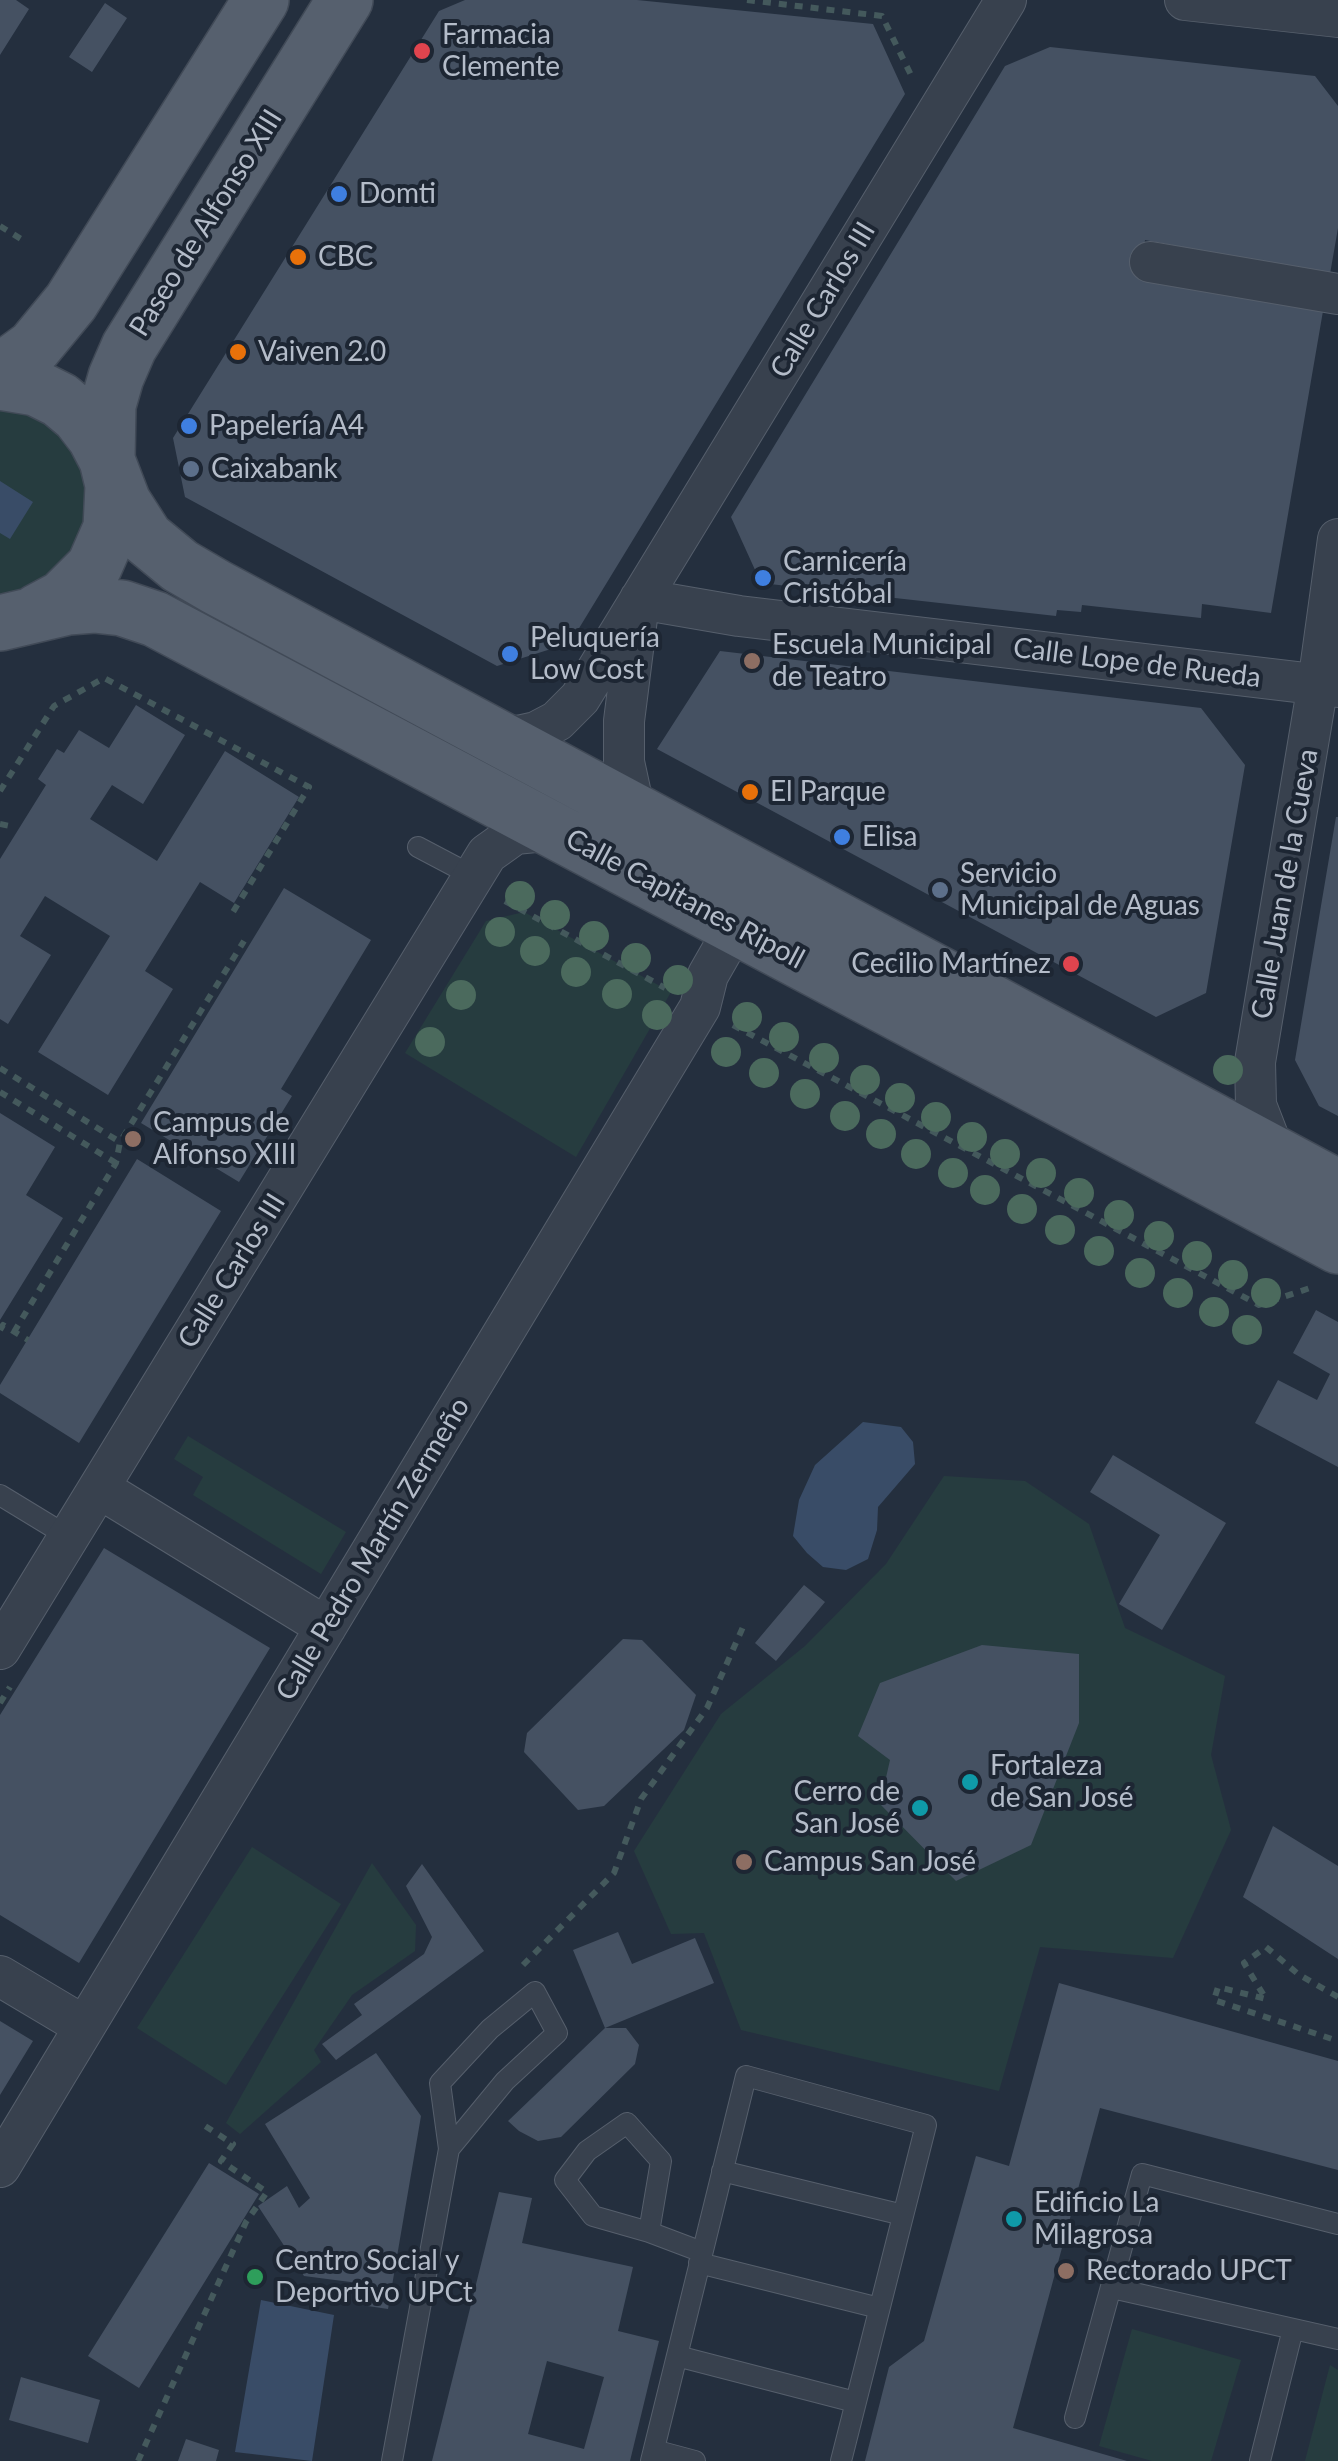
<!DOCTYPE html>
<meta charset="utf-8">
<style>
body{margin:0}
canvas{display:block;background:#242f3e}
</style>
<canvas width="1338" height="2461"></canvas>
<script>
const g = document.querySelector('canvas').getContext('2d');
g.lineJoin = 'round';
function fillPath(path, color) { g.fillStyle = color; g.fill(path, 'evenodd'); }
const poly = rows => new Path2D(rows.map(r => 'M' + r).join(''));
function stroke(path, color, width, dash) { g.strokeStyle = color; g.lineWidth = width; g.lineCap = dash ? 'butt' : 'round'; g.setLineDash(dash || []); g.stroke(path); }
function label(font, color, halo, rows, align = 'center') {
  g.font = font + ' Lato,sans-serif'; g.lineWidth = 8; g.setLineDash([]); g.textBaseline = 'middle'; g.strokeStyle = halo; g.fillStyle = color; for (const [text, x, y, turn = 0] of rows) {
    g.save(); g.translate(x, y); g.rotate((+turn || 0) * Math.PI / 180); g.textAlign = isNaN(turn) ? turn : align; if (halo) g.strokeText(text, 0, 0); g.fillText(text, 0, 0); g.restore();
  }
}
const green = poly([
 [0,382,60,400,111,528,0,620],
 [524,912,671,992,576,1157,405,1053,486,921],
 [188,1436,346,1532,321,1574,193,1495,203,1477,174,1459],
 [944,1476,1025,1481,1089,1524,1125,1628,1225,1676,1211,1755,1231,1830,1173,1958,1040,1947,999,2091,741,2030,704,1933,671,1934,634,1851,721,1714,805,1646,886,1564],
 [252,1847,341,1904,226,2085,137,2028],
 [372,1863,416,1925,415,1951,352,1995,314,2050,321,2062,240,2134,226,2123],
 [1132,2329,1241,2360,1211,2461,1152,2461,1099,2446],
 [1330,2365,1338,2370,1338,2461,1305,2461]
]);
const water = poly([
 [0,481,33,502,10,539,0,533],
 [863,1422,901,1427,913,1442,915,1464,878,1507,877,1530,868,1559,846,1570,823,1567,807,1553,793,1536,799,1500,815,1465],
 [261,2300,334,2315,312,2461,235,2452]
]);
const building = poly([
 [0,0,16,0,29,9,0,55],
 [465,0,637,0,873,24,905,94,570,643,497,666,185,497,173,438,439,11],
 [105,3,127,18,92,72,69,57],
 [1050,47,1315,76,1338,106,1338,228,1330,274,1145,240,1140,278,1323,311,1271,613,1202,604,1201,618,1082,605,1081,612,1057,610,1056,616,761,583,731,517,1005,66],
 [720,651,1201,708,1245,765,1206,993,1156,1017,657,749],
 [136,705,185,735,143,804,112,785,90,819,157,861,225,751,299,797,234,903,200,882,145,971,173,989,108,1095,38,1052,110,936,45,896,20,936,51,955,8,1024,0,1019,0,859,46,785,38,779,57,749,64,753,79,730,109,748],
 [1336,817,1338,817,1338,1116,1319,1106,1295,1060],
 [284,888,371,940,281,1089,292,1096,239,1182,141,1123],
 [0,1113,55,1147,26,1195,63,1218,0,1320],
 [137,1159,221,1211,79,1443,0,1393,0,1385],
 [1316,1310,1338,1322,1338,1467,1255,1423,1278,1380,1317,1400,1330,1374,1293,1353],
 [1113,1455,1226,1523,1162,1630,1119,1604,1160,1535,1090,1492],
 [104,1548,270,1648,79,1963,0,1915,0,1715],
 [804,1585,825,1602,776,1661,755,1643],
 [623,1639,642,1640,696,1695,684,1730,604,1806,578,1810,524,1752,527,1733],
 [982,1645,1079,1654,1079,1723,1031,1845,956,1881,880,1804,890,1760,858,1736,880,1683],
 [1273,1826,1338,1866,1338,1959,1243,1897],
 [422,1864,484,1951,336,2060,322,2044,362,2015,354,2004,424,1954,432,1937,406,1886],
 [618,1932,632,1964,695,1938,714,1983,605,2028,573,1950],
 [1059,1983,1338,2061,1338,2170,1100,2108,1013,2428,1127,2461,865,2461,889,2367,924,2341,976,2156,1009,2166],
 [0,2021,33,2041,0,2095],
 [605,2028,626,2028,639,2045,635,2064,561,2137,538,2141,519,2131,508,2121],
 [376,2053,421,2116,388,2309,361,2305,366,2284,304,2276,258,2206,287,2186,299,2208,310,2198,265,2124],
 [209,2163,259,2194,139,2388,88,2356],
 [499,2192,532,2198,522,2243,633,2267,618,2331,659,2341,630,2461,432,2461],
 [547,2361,604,2377,584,2449,528,2434],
 [21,2377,100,2400,88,2443,9,2420],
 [186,2439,219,2450,216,2461,178,2461]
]);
const path = poly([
 [747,0,882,16,912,77],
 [0,226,21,239],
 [0,791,54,706,104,678,309,787,233,912],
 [0,824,10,826],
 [505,901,665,988],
 [733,1025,1259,1305,1313,1287],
 [0,1068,120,1142],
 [0,1092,116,1163],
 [0,1330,3,1325,28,1340],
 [14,1332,116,1163,120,1142,244,941],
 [0,1703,10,1687],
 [523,1965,614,1873,641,1799,707,1708,743,1627],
 [1338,1997,1298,1974,1266,1947,1244,1963,1266,1999,1218,1987,1214,2000,1338,2041],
 [138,2461,246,2222,267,2192,221,2161,233,2144,199,2122]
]);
const lane = poly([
 [418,847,473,876],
 [0,1495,69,1537],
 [722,2171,903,2215],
 [649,2232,593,2216,565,2180,587,2151,627,2123,661,2161,649,2232,702,2252],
 [699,2263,879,2308],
 [1112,2288,1338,2339],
 [677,2356,855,2402],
 [1075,2418,1142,2174,1338,2224],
 [654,2450,695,2461],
 [392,2461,449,2149,440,2083,490,2029,535,1992,557,2033,505,2081,449,2149],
 [651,2461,746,2076,926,2125,841,2461],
 [1260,2461,1293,2329]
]);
const street = poly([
 [1185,0,1338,17],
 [1150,262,1338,294],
 [640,599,739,616,1338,687],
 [637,618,624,721,624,762,632,799,644,816],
 [491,733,518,736,536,732,557,721,580,698,1006,0],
 [1285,1159,1273,1149,1256,1105,1255,1062,1318,684,1338,539],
 [99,1488,326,1627],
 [0,1649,487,854,515,834,555,830],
 [0,1976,84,2026],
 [0,2167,700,1007,708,975,736,926]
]);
const primary = poly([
 [345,0,129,347,116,377,108,405,107,460,123,502,146,538,180,566,216,587,1338,1188],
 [0,372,34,347,71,302,261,0],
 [0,382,36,388,60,400,79,416,95,437,107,460,113,485,111,528,94,567,63,598,37,612],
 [0,623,68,607,94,605,122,608,155,619,1338,1246]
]);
const trees = [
 [520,896],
 [555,915],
 [500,932],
 [594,936],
 [535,951],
 [636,958],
 [576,972],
 [678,980],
 [617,994],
 [461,995],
 [657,1015],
 [747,1017],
 [784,1037],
 [430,1042],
 [726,1052],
 [824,1058],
 [1228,1070],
 [764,1073],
 [865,1080],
 [805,1094],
 [900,1098],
 [845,1116],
 [936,1117],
 [881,1134],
 [972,1137],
 [916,1154],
 [1005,1154],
 [953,1173],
 [1041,1173],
 [985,1190],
 [1079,1193],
 [1022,1209],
 [1119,1215],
 [1060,1230],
 [1159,1236],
 [1099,1251],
 [1197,1256],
 [1140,1273],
 [1233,1275],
 [1178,1293],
 [1266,1293],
 [1214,1312],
 [1247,1330]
];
const markers = [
 [422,51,10,"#e0444e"],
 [339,194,10,"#3f7fe0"],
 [298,257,10,"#e8710a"],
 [238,352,10,"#e8710a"],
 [189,426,10,"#3f7fe0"],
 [191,469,10,"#5c6f8a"],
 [763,578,10,"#3f7fe0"],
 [510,654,10,"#3f7fe0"],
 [752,661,10,"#8d6e63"],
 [750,792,10,"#e8710a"],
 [842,837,10,"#3f7fe0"],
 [940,890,10,"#5c6f8a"],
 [1071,964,10,"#e0444e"],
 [133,1139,10,"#8d6e63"],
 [970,1782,10,"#0f9aa8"],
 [920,1808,10,"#0f9aa8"],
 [744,1862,10,"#8d6e63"],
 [1014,2219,10,"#0f9aa8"],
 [1066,2271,10,"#8d6e63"],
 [255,2277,10,"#2e9e5b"]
];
const poiNames = [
 ["Farmacia",442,35],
 ["Clemente",442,67],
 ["Domti",359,194],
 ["CBC",318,257],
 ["Vaiven 2.0",258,352],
 ["Papelería A4",209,426],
 ["Caixabank",211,469],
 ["Carnicería",783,562],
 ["Cristóbal",783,594],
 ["Peluquería",530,638],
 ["Low Cost",530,670],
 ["Escuela Municipal",772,645],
 ["de Teatro",772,677],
 ["El Parque",770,792],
 ["Elisa",862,837],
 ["Servicio",960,874],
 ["Municipal de Aguas",960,906],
 ["Cecilio Martínez",1051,964,"right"],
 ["Campus de",153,1123],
 ["Alfonso XIII",153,1155],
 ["Fortaleza",990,1766],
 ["de San José",990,1798],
 ["Cerro de",900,1792,"right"],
 ["San José",900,1824,"right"],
 ["Campus San José",764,1862],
 ["Edificio La",1034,2203],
 ["Milagrosa",1034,2235],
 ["Centro Social y",275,2261],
 ["Deportivo UPCt",275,2293],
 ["Rectorado UPCT",1086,2271]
];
const streetNames = [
 ["Paseo de Alfonso XIII",206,223,-58],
 ["Calle Carlos III",823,300,-59],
 ["Calle Lope de Rueda",1137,663,7],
 ["Calle Juan de la Cueva",1285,884,-80],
 ["Calle Capitanes Ripoll",685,899,28],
 ["Calle Carlos III",232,1271,-58],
 ["Calle Pedro Martín Zermeño",373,1549,-59]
];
fillPath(green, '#263c3f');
fillPath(water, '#394c67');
fillPath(building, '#455162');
stroke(lane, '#565f6c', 22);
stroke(street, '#565f6c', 42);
stroke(primary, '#414a57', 58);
stroke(path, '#44595c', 6, [8, 8]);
stroke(lane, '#38414e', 20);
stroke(street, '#38414e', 40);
stroke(primary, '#56606e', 55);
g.fillStyle = '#4b6a5d';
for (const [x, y] of trees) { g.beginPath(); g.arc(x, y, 15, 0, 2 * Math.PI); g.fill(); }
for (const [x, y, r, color] of markers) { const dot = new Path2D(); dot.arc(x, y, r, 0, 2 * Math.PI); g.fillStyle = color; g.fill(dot); stroke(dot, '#1d2633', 4); }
label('28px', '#b4bcc9', '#1d2633', poiNames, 'left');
label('28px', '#b4bcc9', '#1d2633', streetNames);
</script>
